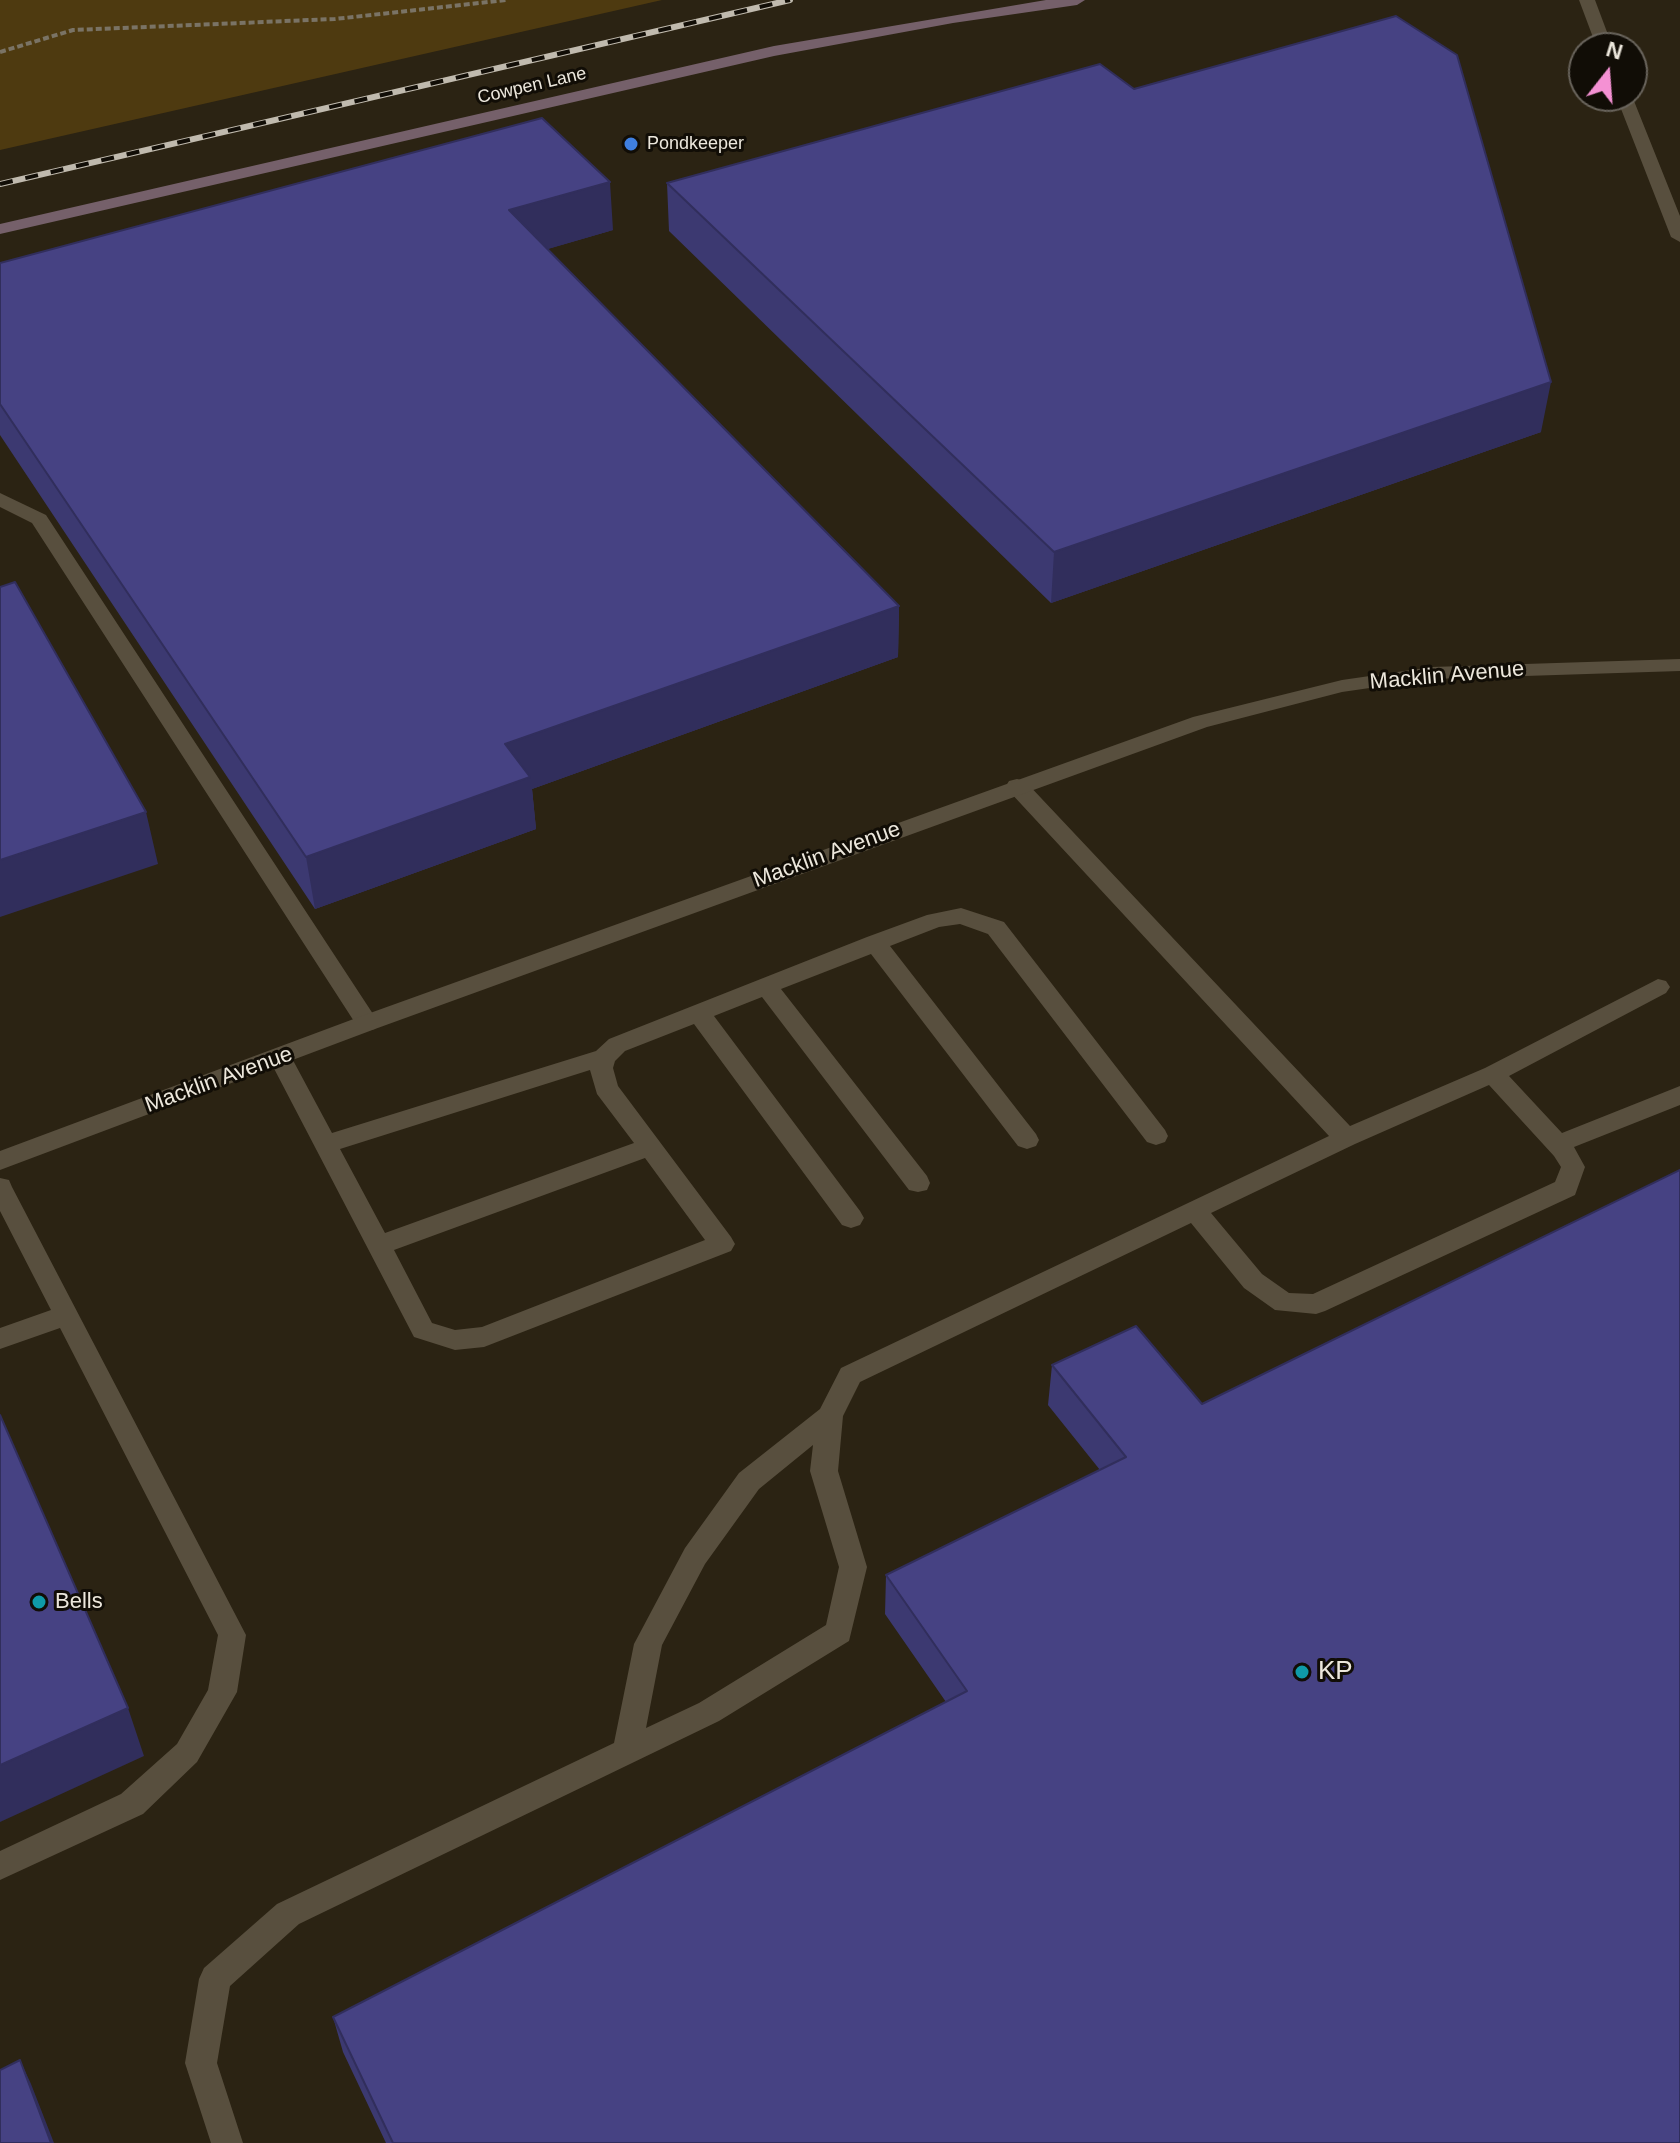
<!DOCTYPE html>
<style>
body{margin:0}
#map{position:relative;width:1680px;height:2143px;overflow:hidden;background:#2b2313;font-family:Helvetica,sans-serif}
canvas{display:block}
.north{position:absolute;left:1568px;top:32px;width:80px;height:80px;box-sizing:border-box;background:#110d06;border:2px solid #69645c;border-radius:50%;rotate:17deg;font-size:22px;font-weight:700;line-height:32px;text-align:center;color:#ece7dc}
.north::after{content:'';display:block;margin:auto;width:28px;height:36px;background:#f491d3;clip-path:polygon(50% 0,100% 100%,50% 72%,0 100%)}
</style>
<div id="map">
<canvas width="1680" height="2143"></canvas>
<div class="north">N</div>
</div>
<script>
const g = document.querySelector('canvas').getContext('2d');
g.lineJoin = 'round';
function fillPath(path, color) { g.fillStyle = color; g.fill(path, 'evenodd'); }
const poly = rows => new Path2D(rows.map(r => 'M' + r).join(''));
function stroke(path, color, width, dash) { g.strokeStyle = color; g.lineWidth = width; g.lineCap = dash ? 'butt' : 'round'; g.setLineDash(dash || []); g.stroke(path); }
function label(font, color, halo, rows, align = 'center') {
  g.font = font + ' Helvetica,sans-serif'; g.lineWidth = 6; g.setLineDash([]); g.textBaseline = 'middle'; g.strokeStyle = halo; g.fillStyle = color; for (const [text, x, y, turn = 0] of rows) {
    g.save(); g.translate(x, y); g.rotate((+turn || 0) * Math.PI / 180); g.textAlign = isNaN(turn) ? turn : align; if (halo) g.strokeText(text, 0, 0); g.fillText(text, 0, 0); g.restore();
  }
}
const green = poly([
 [0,0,662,0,0,150]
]);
const path = poly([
 [0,52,73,30,335,19,506,0]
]);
const lane = poly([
 [0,493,46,515,375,1017,379,1023,375,1029,367,1031,359,1029,32,523,0,507,0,493],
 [1017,779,1025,781,1350,1126,1485,1068,1658,979,1666,981,1670,987,1666,993,1509,1076,1562,1133,1680,1086,1680,1105,1574,1147,1585,1167,1575,1195,1325,1311,1316,1314,1275,1310,1244,1288,1191,1223,860,1382,843,1416,838,1471,867,1567,849,1641,719,1721,299,1924,230,1986,217,2063,243,2143,211,2143,185,2063,199,1979,204,1968,277,1904,614,1743,634,1644,685,1548,739,1473,820,1409,841,1368,1329,1136,1009,791,1006,786,1009,781,1017,779],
 [1489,1085,1554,1156,1561,1167,1555,1182,1313,1294,1289,1293,1262,1274,1211,1213,1355,1144,1489,1085],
 [813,1445,810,1471,839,1567,826,1625,699,1703,646,1728,662,1645,705,1564,759,1489,813,1445],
 [961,908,1004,922,1165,1130,1168,1136,1165,1142,1156,1145,1147,1142,988,934,960,924,939,927,890,946,1036,1134,1039,1140,1036,1146,1027,1149,1018,1146,871,954,781,989,927,1176,930,1183,927,1190,918,1192,909,1190,762,997,714,1016,860,1211,864,1218,860,1225,851,1228,842,1225,694,1024,625,1051,615,1061,613,1068,618,1086,731,1237,735,1244,731,1251,484,1347,455,1350,414,1337,268,1057,272,1051,280,1048,288,1051,332,1133,596,1051,609,1039,867,937,927,915,961,908],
 [590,1070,597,1094,634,1143,385,1233,340,1149,590,1070],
 [645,1158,705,1240,482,1327,455,1330,432,1323,394,1250,645,1158],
 [0,1178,9,1180,12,1187,246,1635,237,1692,197,1762,143,1814,0,1880,0,1851,121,1794,177,1744,208,1690,218,1635,60,1328,0,1349,0,1328,51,1310,0,1211,0,1178]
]);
const street = poly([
 [1579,0,1595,0,1613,48,1597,48,1579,0],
 [1616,96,1632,96,1680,216,1680,242,1671,237,1616,96],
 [1680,659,1680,671,1432,679,1342,692,1207,727,375,1029,0,1170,0,1151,359,1017,1193,717,1342,680,1432,667,1680,659]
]);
const secondary = poly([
 [1046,0,1085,0,1077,5,953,23,774,56,0,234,0,224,774,46,1046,0]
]);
const rail = poly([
 [0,184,790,0]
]);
const wall = poly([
 [667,183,1541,432,1051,603,669,231],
 [613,230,547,249,899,606,898,657,532,789,536,829,315,909,0,435,0,263],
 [1052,1365,1202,1404,1680,2143,386,2143,343,2052,333,2017,946,1702,885,1614,886,1575,1100,1470,1048,1405]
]);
const shadedWall = poly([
 [610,182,613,230,514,259,509,210],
 [1551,382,1541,432,1051,603,1054,552],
 [899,606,898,657,532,789,536,829,315,909,306,857,505,744],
 [146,812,158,864,0,917,0,860],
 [128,1708,144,1756,0,1822,0,1765],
 [20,2060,31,2084,54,2143,51,2143]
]);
const building = poly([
 [1396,16,1457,55,1551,382,1054,552,667,183,1100,64,1134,89,1396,16],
 [542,118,610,182,509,210,899,606,505,744,530,777,306,857,0,404,0,263,542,118],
 [15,582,146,812,0,860,0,587,15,582],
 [1680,1170,1680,2143,393,2143,333,2017,967,1691,886,1575,1126,1457,1052,1365,1136,1326,1202,1404,1680,1170],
 [0,1415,128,1708,0,1765,0,1415],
 [20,2060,51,2143,0,2143,0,2070,20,2060]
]);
const markers = [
 [631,144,8,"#3f7fe0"],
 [39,1602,8,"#0f9aa8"],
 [1302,1672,8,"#0f9aa8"]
];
const farStreetnames = [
 ["Cowpen Lane",532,86,-13]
];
const farPoinames = [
 ["Pondkeeper",647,144]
];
const streetNames = [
 ["Macklin Avenue",1447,676,-5],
 ["Macklin Avenue",827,855,-20],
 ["Macklin Avenue",219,1080,-20]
];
const poiNames = [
 ["Bells",55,1602]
];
const nearPoinames = [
 ["KP",1318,1672]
];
fillPath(green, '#4e3a10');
stroke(path, '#7a7365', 4, [6, 3]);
fillPath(lane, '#584f3e');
fillPath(street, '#584f3e');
fillPath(secondary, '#75606a');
stroke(rail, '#c0baae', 6);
stroke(rail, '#110d06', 4, [13]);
fillPath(wall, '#3c3971');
fillPath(shadedWall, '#312e5c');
fillPath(building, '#464283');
stroke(building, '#312e5c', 2);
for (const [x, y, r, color] of markers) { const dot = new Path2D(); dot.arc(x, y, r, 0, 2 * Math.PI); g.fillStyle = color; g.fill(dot); stroke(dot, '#110d06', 3); }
label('18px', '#ece7dc', '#110d06', farStreetnames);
label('18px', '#ece7dc', '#110d06', farPoinames, 'left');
label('22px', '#ece7dc', '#110d06', streetNames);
label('22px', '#ece7dc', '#110d06', poiNames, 'left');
label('26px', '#ece7dc', '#110d06', nearPoinames, 'left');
</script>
